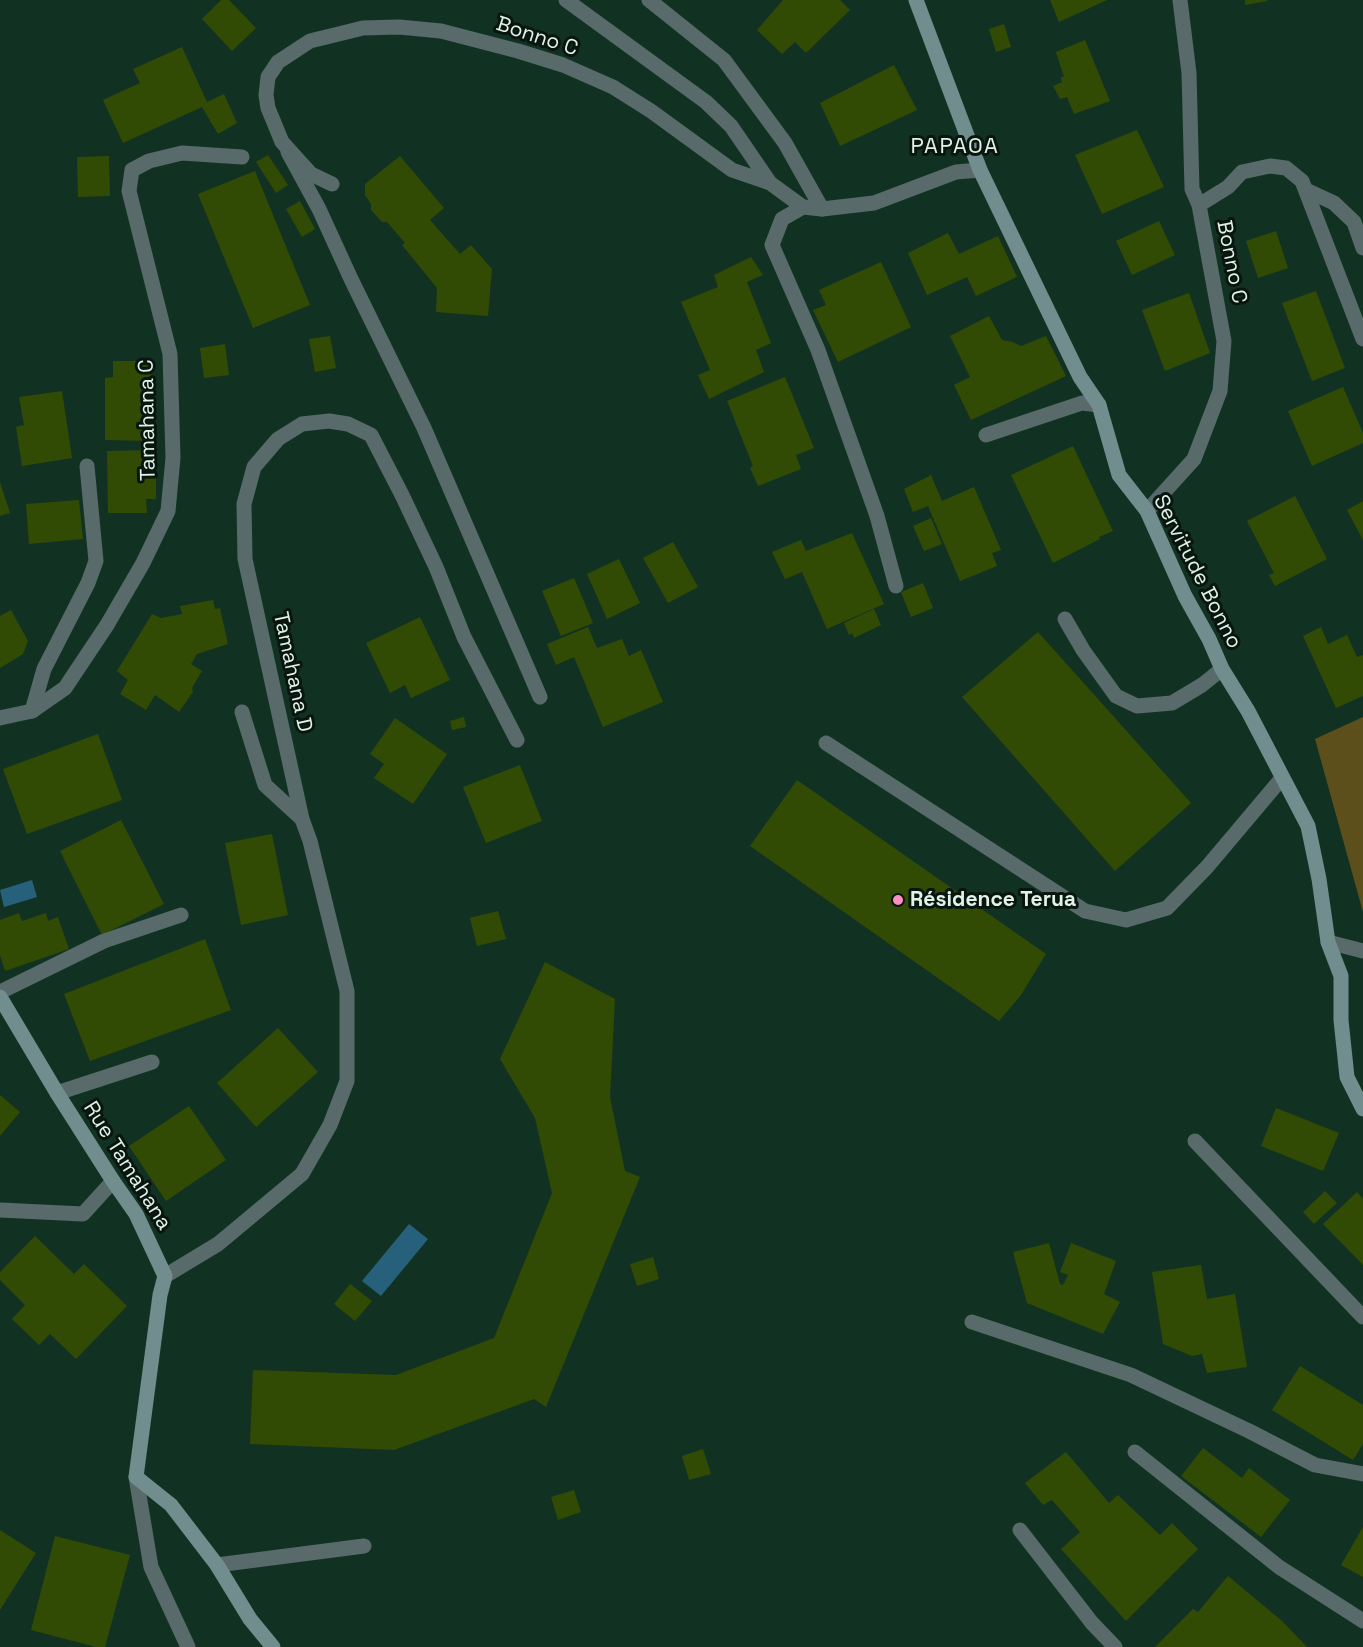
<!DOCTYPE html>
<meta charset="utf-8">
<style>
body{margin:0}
canvas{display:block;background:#113223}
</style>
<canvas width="1363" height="1647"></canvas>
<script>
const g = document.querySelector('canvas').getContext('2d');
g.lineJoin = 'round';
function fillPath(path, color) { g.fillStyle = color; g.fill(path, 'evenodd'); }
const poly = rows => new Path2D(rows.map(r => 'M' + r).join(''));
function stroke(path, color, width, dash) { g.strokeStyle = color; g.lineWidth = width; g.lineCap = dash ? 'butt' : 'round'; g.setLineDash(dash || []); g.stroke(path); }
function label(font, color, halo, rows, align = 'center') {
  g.font = font + ' "Space Grotesk",sans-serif'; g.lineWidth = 6; g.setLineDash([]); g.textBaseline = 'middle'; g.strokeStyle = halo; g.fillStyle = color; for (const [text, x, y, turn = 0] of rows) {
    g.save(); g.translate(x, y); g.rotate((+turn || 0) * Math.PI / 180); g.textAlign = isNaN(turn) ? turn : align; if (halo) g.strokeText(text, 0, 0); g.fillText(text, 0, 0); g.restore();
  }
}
const forest = poly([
 [1363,717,1363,912,1315,739]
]);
const water = poly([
 [32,880,37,897,4,907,0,890],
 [409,1224,428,1239,381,1296,362,1281]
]);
const building = poly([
 [221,0,229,0,256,28,232,51,202,19],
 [783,0,840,0,850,10,806,53,795,42,782,54,757,30],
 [1050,0,1107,0,1059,22],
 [1245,0,1267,0,1267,1,1245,5],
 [1004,24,1011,47,996,52,989,29],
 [1085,40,1110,101,1074,114,1067,97,1060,99,1053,86,1062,82,1061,77,1064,77,1056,52],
 [182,47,207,102,224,94,237,123,218,134,202,107,123,143,103,100,140,83,133,69],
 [894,65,917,110,840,146,820,103],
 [1137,130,1164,187,1102,214,1075,155],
 [268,155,288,185,276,193,256,162],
 [109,156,110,196,78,197,77,157],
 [400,156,444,208,430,220,460,254,471,245,492,269,488,316,436,312,437,288,402,245,405,243,387,222,382,222,371,210,371,204,365,195,365,184],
 [255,171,310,305,253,328,198,194],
 [300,201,315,229,302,237,286,209],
 [1159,221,1175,255,1132,275,1116,241],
 [1276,231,1288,268,1258,278,1246,241],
 [948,233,959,254,998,236,1017,277,976,296,967,277,927,295,908,253],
 [751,257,763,275,747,282,771,343,756,350,764,372,709,399,698,375,710,370,681,302,718,287,714,275],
 [881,262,911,327,838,362,813,310,826,305,819,290],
 [1316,291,1345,368,1312,381,1282,303],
 [1189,293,1210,353,1165,371,1142,310],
 [989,316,1002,340,1013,342,1021,346,1046,336,1066,376,971,420,954,385,970,377,950,336],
 [330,336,336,368,315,372,309,339],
 [225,344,229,375,204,378,200,348],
 [113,361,151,361,151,441,105,440,105,378,113,377],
 [785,377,814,448,796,455,801,469,758,486,750,468,753,466,727,401],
 [1343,387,1363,433,1363,443,1312,466,1288,411],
 [62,391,72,458,22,466,16,427,24,425,19,397],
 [1073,446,1113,531,1099,537,1100,539,1053,563,1011,475],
 [156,450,156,499,146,499,147,513,108,513,107,451],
 [931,475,942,501,974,487,1001,550,992,553,997,566,960,581,928,506,913,512,904,489],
 [0,482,10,513,0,516],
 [1295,496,1327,559,1275,586,1269,575,1274,573,1247,521],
 [79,500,83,539,29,544,26,504],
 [1363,501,1363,540,1347,510],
 [931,518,942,544,924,551,913,526],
 [852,533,884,604,827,629,802,572,785,579,772,552,801,540,806,551],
 [673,542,698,587,668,603,643,558],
 [619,559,640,603,607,619,587,574],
 [574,578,593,623,561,636,542,591],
 [923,583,933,608,911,617,901,592],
 [213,600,215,609,220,608,228,644,197,654,191,664,202,671,192,688,193,692,179,712,155,695,146,710,120,694,128,680,117,671,152,614,161,618,182,614,180,606],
 [874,609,881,625,854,638,852,633,849,635,844,623],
 [11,610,28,641,23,654,0,668,0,616],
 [420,617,450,680,411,698,405,685,390,693,366,643],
 [588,627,597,648,622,639,629,656,641,650,663,702,603,727,574,657,556,665,547,644],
 [1321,627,1328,644,1347,635,1357,657,1363,655,1363,696,1336,708,1303,636],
 [1038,632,1191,803,1115,871,962,697],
 [464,717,466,727,452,730,450,721],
 [395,718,447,754,413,804,374,778,384,764,370,754],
 [98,734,122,800,27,834,3,769],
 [520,765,542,821,486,843,463,787],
 [797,780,1046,954,1021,995,999,1021,750,846],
 [121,820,164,904,102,935,60,851],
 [272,834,288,915,241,925,225,843],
 [498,911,506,939,477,946,470,918],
 [19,913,22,921,46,913,48,921,58,917,69,949,5,971,0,955,0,920],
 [205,939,231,1010,90,1061,64,994],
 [545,962,615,999,610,1097,625,1171,640,1177,546,1407,534,1399,394,1450,250,1444,253,1370,396,1375,494,1338,552,1193,535,1118,500,1059],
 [278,1028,318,1072,256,1127,217,1083],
 [0,1095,20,1112,0,1136],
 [189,1106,226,1160,166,1201,129,1146],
 [1276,1108,1339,1133,1323,1171,1261,1146],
 [1325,1191,1337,1203,1314,1224,1303,1212],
 [1357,1192,1363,1199,1363,1265,1323,1224],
 [35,1236,74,1274,84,1264,127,1306,76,1359,50,1334,39,1345,12,1319,25,1305,0,1280,0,1272],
 [1049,1243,1060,1284,1063,1285,1068,1275,1060,1272,1071,1243,1116,1261,1104,1294,1120,1302,1103,1334,1027,1303,1013,1252],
 [653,1257,659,1279,637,1286,630,1264],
 [1201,1265,1207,1299,1235,1294,1247,1367,1207,1373,1202,1354,1192,1356,1163,1344,1152,1272],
 [350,1284,372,1301,355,1321,334,1304],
 [1300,1366,1363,1405,1363,1444,1353,1460,1272,1410],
 [1203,1448,1242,1478,1249,1468,1290,1500,1261,1537,1181,1476],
 [703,1449,711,1474,689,1480,682,1456],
 [1066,1452,1109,1503,1118,1495,1160,1535,1172,1523,1198,1549,1126,1621,1061,1549,1080,1532,1052,1500,1043,1505,1025,1483],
 [574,1490,581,1512,558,1520,551,1497],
 [1363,1527,1363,1577,1341,1565],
 [0,1530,36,1553,0,1610],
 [55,1536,130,1555,105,1647,96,1647,31,1630],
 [1228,1576,1282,1621,1307,1647,1155,1647,1193,1609,1198,1612]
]);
const lane = poly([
 [649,0,724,60,785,143,822,209],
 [288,152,319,209,351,279,424,428,540,697],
 [1065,619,1083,650,1116,696,1137,706,1172,703,1202,685,1222,669],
 [32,711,44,669,88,583,96,561,87,466],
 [242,712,265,785,302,819],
 [826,743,1085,911,1126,920,1167,908,1207,867,1282,778],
 [0,992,104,941,181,915],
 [57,1093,152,1062],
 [217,1565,364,1546]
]);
const street = poly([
 [566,0,706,102,731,126,770,183,803,207],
 [332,184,311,174,282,142,268,108,266,95,268,77,278,62,310,41,363,28,399,27,441,31,518,51,563,65,613,87,651,111,732,170,770,183],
 [1306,190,1334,203,1354,222,1363,248],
 [1199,205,1228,187,1242,172,1270,166,1286,168,1302,181,1363,339],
 [986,435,1082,403,1099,405],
 [1147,511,1194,459,1220,391,1224,341,1199,205,1192,189,1189,73,1180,0],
 [896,586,877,516,818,350,772,245,782,219,803,207,822,209,874,203,956,172,980,170],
 [0,718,32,711,65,688,107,625,143,563,168,511,173,458,170,354,129,191,132,170,149,161,182,153,242,157],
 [1328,942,1363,951],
 [1195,1141,1363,1317],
 [0,1210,83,1214,113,1181],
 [165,1276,218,1244,302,1174,330,1125,347,1081,347,991,310,841,302,819,245,559,244,504,254,467,278,439,302,424,329,421,348,424,371,435,402,495,436,567,464,637,517,740],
 [972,1322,1131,1375,1249,1431,1315,1465,1363,1474],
 [1135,1452,1279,1567,1363,1621],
 [136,1477,151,1567,188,1647],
 [1020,1530,1092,1623,1115,1647]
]);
const secondary = poly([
 [916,0,980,170,1080,377,1099,405,1119,475,1147,511,1185,596,1209,639,1222,669,1248,711,1308,826,1319,879,1328,942,1341,976,1341,1020,1347,1077,1363,1109],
 [0,997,57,1093,113,1181,136,1214,165,1276,160,1295,136,1477,171,1505,217,1565,250,1619,273,1647]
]);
const markers = [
 [898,900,6,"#fd8ec0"]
];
const streetNames = [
 ["Bonno C",537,37,18],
 ["Bonno C",1231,262,79],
 ["Tamahana C",148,420,-91],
 ["Servitude Bonno",1197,572,63],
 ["Tamahana D",292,672,78],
 ["Rue Tamahana",127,1166,58]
];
const poiNames = [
 ["Résidence Terua",910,900]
];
const neighbourhoodNames = [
 ["PAPAOA",955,147]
];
fillPath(forest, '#5d4f1c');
fillPath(water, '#27607a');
fillPath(building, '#314a04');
stroke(lane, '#586a6a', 15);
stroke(street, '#586a6a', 15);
stroke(secondary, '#718d8d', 15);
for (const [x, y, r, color] of markers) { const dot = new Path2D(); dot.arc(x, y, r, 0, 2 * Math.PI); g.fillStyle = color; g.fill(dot); stroke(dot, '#091610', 2); }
label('21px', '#e1f3e9', '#091610', streetNames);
label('bold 21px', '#e1f3e9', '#091610', poiNames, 'left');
g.letterSpacing = '1.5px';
label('22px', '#e1f3e9', '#091610', neighbourhoodNames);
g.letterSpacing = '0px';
</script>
